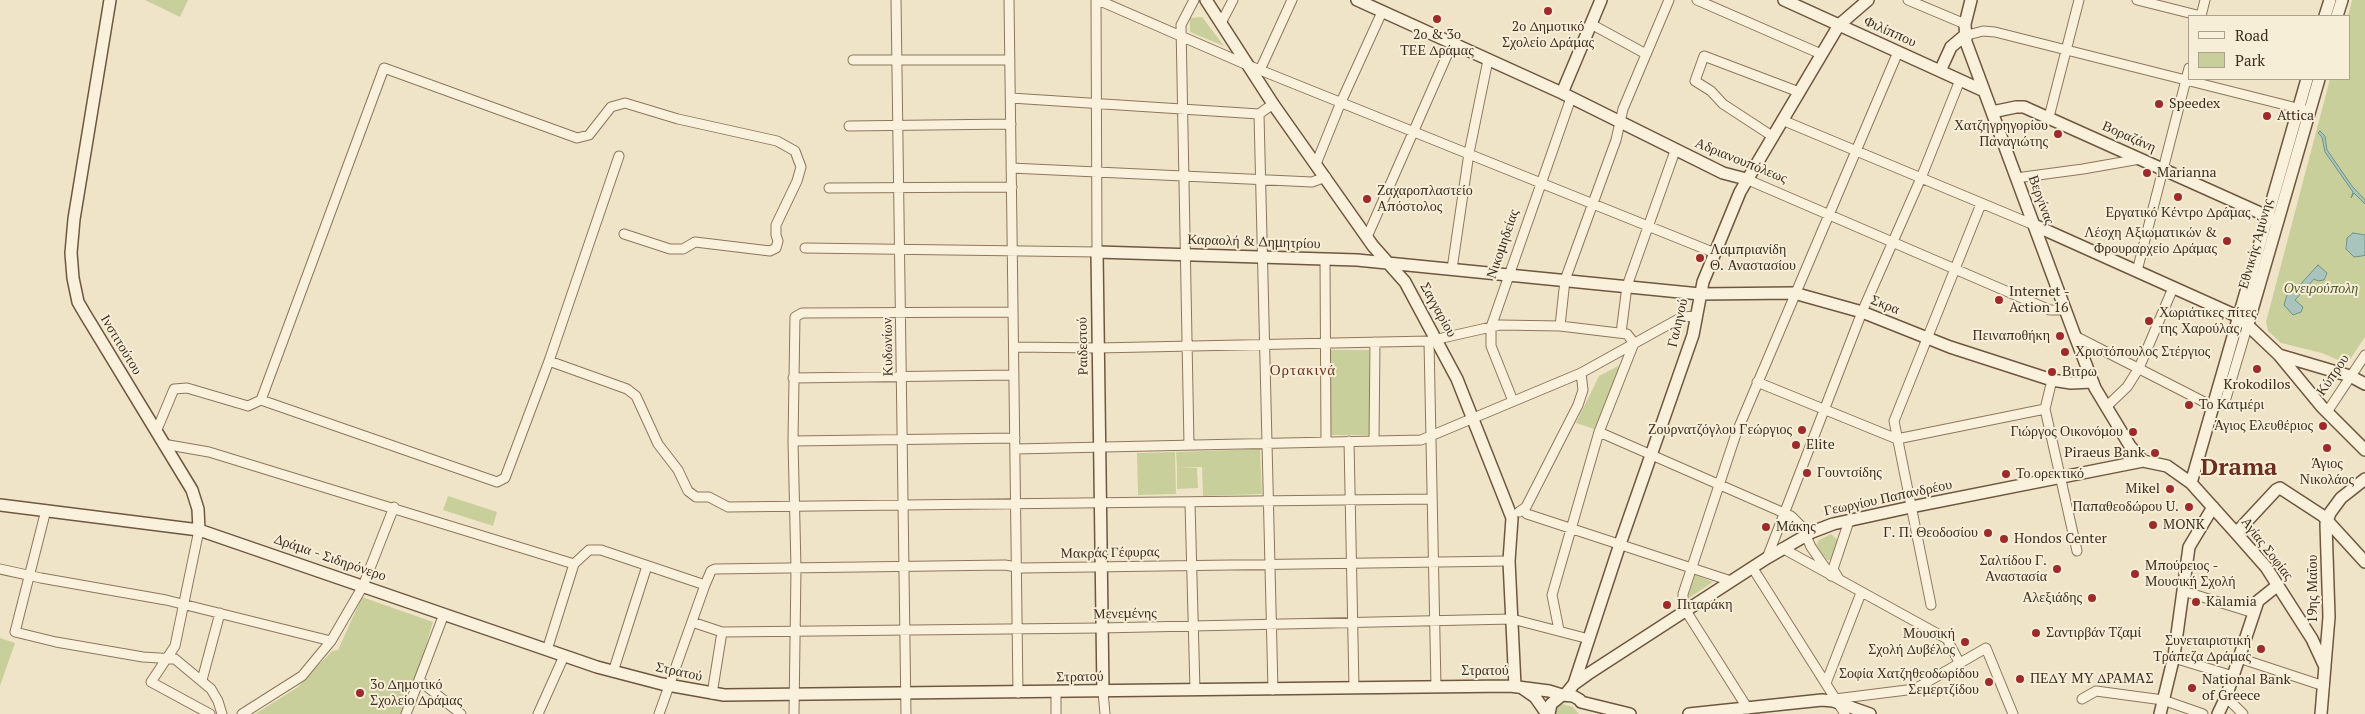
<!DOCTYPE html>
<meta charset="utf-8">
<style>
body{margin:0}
#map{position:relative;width:2365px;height:714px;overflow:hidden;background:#f0e4c8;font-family:"PT Serif",serif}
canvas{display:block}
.legend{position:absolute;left:2188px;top:15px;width:162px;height:65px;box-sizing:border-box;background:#f7eed8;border:1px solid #ada18e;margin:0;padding:6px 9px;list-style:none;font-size:15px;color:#3d2e20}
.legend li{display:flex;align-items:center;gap:10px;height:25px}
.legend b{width:25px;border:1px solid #ada18e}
</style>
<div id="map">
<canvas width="2365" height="714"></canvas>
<ul class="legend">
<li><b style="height:6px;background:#faf1dc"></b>Road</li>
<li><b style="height:14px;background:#c9cf9b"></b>Park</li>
</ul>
</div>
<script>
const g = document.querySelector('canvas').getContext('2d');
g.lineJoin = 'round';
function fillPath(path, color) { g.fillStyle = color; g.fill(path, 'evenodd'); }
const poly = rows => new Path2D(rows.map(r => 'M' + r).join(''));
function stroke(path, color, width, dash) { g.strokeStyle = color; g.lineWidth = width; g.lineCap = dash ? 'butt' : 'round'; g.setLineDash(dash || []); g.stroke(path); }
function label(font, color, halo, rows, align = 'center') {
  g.font = font + ' "PT Serif",serif'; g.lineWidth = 4; g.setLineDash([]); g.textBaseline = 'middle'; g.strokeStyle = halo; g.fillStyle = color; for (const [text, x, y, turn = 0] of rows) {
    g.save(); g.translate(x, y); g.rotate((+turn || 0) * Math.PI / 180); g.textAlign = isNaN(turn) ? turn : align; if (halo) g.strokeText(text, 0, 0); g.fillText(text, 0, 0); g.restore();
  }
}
const green = poly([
 [145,0,188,0,180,17],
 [2352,0,2365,0,2365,337,2347,364,2322,353,2281,343,2268,331,2266,322,2330,79,2349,79,2348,16],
 [1202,17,1224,46,1190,32,1190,18],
 [1329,350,1369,350,1370,435,1329,435],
 [1622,364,1597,430,1576,423,1599,376],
 [1260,449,1262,494,1203,496,1202,467,1177,468,1176,452],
 [1175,452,1176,494,1138,495,1137,453],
 [1177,468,1197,468,1198,488,1177,489],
 [448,496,497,512,493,526,443,510],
 [1831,534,1838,540,1831,560,1827,560,1816,545,1819,540],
 [1695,575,1713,582,1689,598,1688,597],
 [362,597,433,622,410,698,401,714,255,714,298,687,332,651,338,650],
 [0,638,15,643,0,686],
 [1562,704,1573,707,1579,714,1553,714,1556,706]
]);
const water = poly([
 [2320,131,2325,136,2327,150,2352,186,2365,200,2365,204,2354,193,2351,198,2353,192,2325,152,2322,137,2318,133,2320,131],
 [2353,233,2365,235,2365,255,2362,256,2354,257,2346,249,2347,238,2353,233],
 [2318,265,2327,273,2324,280,2318,281,2314,279,2295,300,2303,307,2301,312,2293,315,2284,305,2288,291,2298,287,2318,265]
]);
const street = poly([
 [896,0,906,714],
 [1009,0,1018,693],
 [1098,0,1245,64,1715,253],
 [1697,0,1821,54],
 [1908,0,1965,24],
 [2137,0,2201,16],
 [2201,16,2205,0],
 [1221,23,1233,0],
 [1591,24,1646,54],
 [1964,36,1983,31,1995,32,2305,110],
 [853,60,1010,60],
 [1260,70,1292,0],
 [1011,98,1259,114,1273,104],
 [1259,114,1273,690],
 [2049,117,2079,0],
 [1782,120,2034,225],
 [849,126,1011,124],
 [1772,136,1723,104,1711,91,1695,81,1704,56,1799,92],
 [1316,164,1341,102,1382,12],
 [1011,168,1312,182,1326,177],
 [2016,178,2083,169,2140,159],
 [1746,179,2050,310,2065,310],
 [829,188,1012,187],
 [1367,237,1452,44],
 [805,248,1097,252,1096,0],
 [1325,259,1326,442],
 [1452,269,1469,153,1488,60],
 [2137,271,2189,68],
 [1560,326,1565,280,1616,140,1623,109,1669,0],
 [1621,333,1627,286,1675,151],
 [2075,336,2212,406,2224,405,2248,324],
 [1429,341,1436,687],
 [1014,347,1098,348,1429,341,1500,325,1560,326,1627,334,1634,343,1599,432,1552,595,1559,630],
 [549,361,627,389,636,396,658,444,678,470,688,491,696,497,709,497,728,507,1431,499],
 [793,378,1014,375],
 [2052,380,2045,409,2077,551],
 [1757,382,1897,439,2045,409],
 [261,400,384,68,577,138,589,135,611,107,625,103,678,119,777,141,795,151,801,167,797,181,776,225,776,235,778,241,776,248,770,251,695,242,683,249,670,249,624,234],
 [1513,401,1491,346,1491,327,1571,98],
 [2106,407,2127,387,2139,368,2173,288],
 [2327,412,2365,355],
 [156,432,174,389,187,388,248,406,261,400,497,482,505,478,549,361,619,156],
 [1599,432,1791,516,1802,527,1811,547,1831,576],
 [793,441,1015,438],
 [1349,441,1354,688],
 [1374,441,1375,342],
 [163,444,209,452,574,564],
 [1189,445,1181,25,1194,0],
 [1015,449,1421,440,1581,373,1682,317,1697,316],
 [1190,503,1195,690],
 [46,510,15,632,56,642,143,657,175,659,211,689,218,701,222,714],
 [1523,510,1527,514,1731,581],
 [1519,512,1526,507,1578,405,1583,390,1581,373],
 [199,530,175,646,151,682,210,714],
 [1782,548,1947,639,1960,664],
 [1767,558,1862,312,1921,178,1960,80],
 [1752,567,1845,714],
 [0,569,41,578,166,600,331,641],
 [1839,579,1833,569,1849,521],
 [2183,591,2254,613],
 [1931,605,1894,421,1981,204],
 [692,622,722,632,1101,628,1512,619,1589,639],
 [547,650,574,564,589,550,601,550,705,585],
 [2174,658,2233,676],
 [2239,658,2324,686],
 [613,672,647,566],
 [202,680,220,613],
 [420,681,461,714],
 [1826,683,1861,593],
 [1103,692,1105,714],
 [712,694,722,632],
 [2226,697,2243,714],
 [1835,699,1915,689,1986,648,2013,714],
 [2082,699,2096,691,2163,700,2203,714],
 [1748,709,1686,611,1683,602,1683,594,1736,434,1898,52],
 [242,714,302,676,331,641,363,586,394,507],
 [406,714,444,614],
 [538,714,564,656],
 [659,714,705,585,711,571,715,569,1005,565,1022,568,1509,561],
 [794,714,796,568,793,441,795,317,802,313,1013,312],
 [1056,714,1056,692]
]);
const secondary = poly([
 [110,0,74,219,71,253,73,278,78,302,85,314,192,490,198,509,199,530],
 [1206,0,1273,104,1373,246,1405,282,1457,379,1512,518,1509,561,1515,686],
 [1357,0,1562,93,1723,173,1746,179],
 [1784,0,1984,91],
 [1971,0,1965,24,1966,42,2075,336,2095,388,2130,446,2143,461],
 [2325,16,2330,0],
 [2337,16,2342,0],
 [1940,71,1951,47,1964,36],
 [1562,93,1601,0],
 [1992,112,2016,107,2024,107,2278,221],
 [2034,225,2239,317,2279,355,2322,407,2365,450],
 [2248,324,2319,79],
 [2279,355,2350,376,2365,384],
 [2191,483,2307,79],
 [0,505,199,530,597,667,662,684,724,695,1510,686,1549,691,1562,695],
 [2236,533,2276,490,2280,488,2323,516,2365,562],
 [1574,684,1620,544,1693,335,1703,282,1740,192,1839,25,1868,0],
 [1522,688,1535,697,1547,714],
 [1103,692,1097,252,1357,260,1700,294,1794,293,1862,312,1950,347,2052,380,2071,383,2092,382],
 [1565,695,1574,684,1588,674,1767,558,1812,532,1833,524,1911,507,2143,461,2167,466,2191,483,2236,533,2266,567,2312,639,2325,667],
 [1581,702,1630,714],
 [1549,714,1551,704,1562,695,1573,696,1580,700],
 [1689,714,1822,700,1833,701,1870,714],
 [2160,714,2174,656,2189,547,2213,507],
 [2218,714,2226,697,2258,601,2278,585],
 [2321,714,2329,617,2326,524,2330,513,2341,498,2365,479]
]);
const markers = [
 [1548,11,5,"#9e2a2b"],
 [1437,19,5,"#9e2a2b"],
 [2159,104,5,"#9e2a2b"],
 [2267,116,5,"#9e2a2b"],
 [2058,134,5,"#9e2a2b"],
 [2147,173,5,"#9e2a2b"],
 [2178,197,5,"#9e2a2b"],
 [1367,199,5,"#9e2a2b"],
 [2227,241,5,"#9e2a2b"],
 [1700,258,5,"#9e2a2b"],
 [1999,300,5,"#9e2a2b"],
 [2149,321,5,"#9e2a2b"],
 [2060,336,5,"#9e2a2b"],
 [2065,352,5,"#9e2a2b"],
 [2257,369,5,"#9e2a2b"],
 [2052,372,5,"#9e2a2b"],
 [2189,405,5,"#9e2a2b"],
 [2323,426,5,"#9e2a2b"],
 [1802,430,5,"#9e2a2b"],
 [2133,432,5,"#9e2a2b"],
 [1796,445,5,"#9e2a2b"],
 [2327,448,5,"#9e2a2b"],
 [2155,453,5,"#9e2a2b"],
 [1807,473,5,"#9e2a2b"],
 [2006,474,5,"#9e2a2b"],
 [2170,489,5,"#9e2a2b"],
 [2189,507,5,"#9e2a2b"],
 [2153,525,5,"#9e2a2b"],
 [1766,527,5,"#9e2a2b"],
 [1988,533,5,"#9e2a2b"],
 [2004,539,5,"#9e2a2b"],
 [2057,569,5,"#9e2a2b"],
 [2135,574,5,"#9e2a2b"],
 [2092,598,5,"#9e2a2b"],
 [2196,602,5,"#9e2a2b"],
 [1667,605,5,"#9e2a2b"],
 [2036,633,5,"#9e2a2b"],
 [1965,642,5,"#9e2a2b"],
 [2261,649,5,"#9e2a2b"],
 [2020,679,5,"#9e2a2b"],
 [1989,682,5,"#9e2a2b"],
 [2192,688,5,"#9e2a2b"],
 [360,693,5,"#9e2a2b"]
];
const poiNames = [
 ["2ο Δημοτικό",1548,27,"center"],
 ["Σχολείο Δράμας",1548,43,"center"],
 ["2ο & 3ο",1437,35,"center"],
 ["ΤΕΕ Δράμας",1437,51,"center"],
 ["Speedex",2169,104],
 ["Attica",2277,116],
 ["Χατζηγρηγορίου",2048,126,"right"],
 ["Παναγιώτης",2048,142,"right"],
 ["Marianna",2157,173],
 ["Ζαχαροπλαστείο",1377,191],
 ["Απόστολος",1377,207],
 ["Εργατικό Κέντρο Δράμας",2178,213,"center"],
 ["Λέσχη Αξιωματικών &",2217,233,"right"],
 ["Φρουραρχείο Δράμας",2217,249,"right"],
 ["Λαμπριανίδη",1710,250],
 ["Θ. Αναστασίου",1710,266],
 ["Internet -",2009,292],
 ["Action 16",2009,308],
 ["Χωριάτικες πίτες",2159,313],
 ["της Χαρούλας",2159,329],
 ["Πειναποθήκη",2050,336,"right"],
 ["Χριστόπουλος Στέργιος",2075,352],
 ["Βιτρω",2062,372],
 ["Krokodilos",2257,385,"center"],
 ["Το Κατμέρι",2199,405],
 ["Άγιος Ελευθέριος",2313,426,"right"],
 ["Ζουρνατζόγλου Γεώργιος",1792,430,"right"],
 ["Γιώργος Οικονόμου",2123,432,"right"],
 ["Elite",1806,445],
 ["Piraeus Bank",2145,453,"right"],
 ["Άγιος",2327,464,"center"],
 ["Νικολάος",2327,480,"center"],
 ["Γουντσίδης",1817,473],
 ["Το ορεκτικό",2016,474],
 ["Mikel",2160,489,"right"],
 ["Παπαθεοδώρου U.",2179,507,"right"],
 ["MONK",2163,525],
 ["Μάκης",1776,527],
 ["Γ. Π. Θεοδοσίου",1978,533,"right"],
 ["Hondos Center",2014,539],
 ["Σαλτίδου Γ.",2047,561,"right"],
 ["Αναστασία",2047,577,"right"],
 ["Μπούρειος -",2145,566],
 ["Μουσική Σχολή",2145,582],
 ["Αλεξιάδης",2082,598,"right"],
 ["Kalamia",2206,602],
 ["Πιταράκη",1677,605],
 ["Σαντιρβάν Τζαμί",2046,633],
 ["Μουσική",1955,634,"right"],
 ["Σχολή Δυβέλος",1955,650,"right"],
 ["Συνεταιριστική",2251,641,"right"],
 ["Τράπεζα Δράμας",2251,657,"right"],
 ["Σοφία Χατζηθεοδωρίδου",1979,674,"right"],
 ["Σεμερτζίδου",1979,690,"right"],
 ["ΠΕΔΥ ΜΥ ΔΡΑΜΑΣ",2030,679],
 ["National Bank",2202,680],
 ["of Greece",2202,696],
 ["3ο Δημοτικό",370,685],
 ["Σχολείο Δράμας",370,701]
];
const streetNames = [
 ["Φιλίππου",1890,32,24],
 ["Βοραζάνη",2129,137,24],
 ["Αδριανουπόλεως",1741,161,22],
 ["Βεργίνας",2041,200,70],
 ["Καραολή & Δημητρίου",1254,242,2],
 ["Νικομηδείας",1503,244,-71],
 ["Εθνικής Αμύνης",2256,244,-74],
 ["Σκρα",1885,305,22],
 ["Σαγγαρίου",1438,310,61],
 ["Γαληνού",1678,323,-77],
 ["Ινστιτούτου",121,345,59],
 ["Ραιδεστού",1083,346,-91],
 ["Κυδωνίων",888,347,-91],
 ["Κύπρου",2333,375,-56],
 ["Γεωργίου Παπανδρέου",1888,498,-12],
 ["Αγίας Σοφίας",2267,549,52],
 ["Μακράς Γέφυρας",1110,553,-1],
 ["Δράμα - Σιδηρόνερο",330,558,19],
 ["19ης Μαΐου",2313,589,-90],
 ["Μενεμένης",1125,614,-1],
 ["Στρατού",1485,671],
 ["Στρατού",679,672,12],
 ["Στρατού",1080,677,-1]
];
const parkNames = [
 ["Ονειρούπολη",2321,289]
];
const neighbourhoodNames = [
 ["Ορτακινά",1303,371]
];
const townNames = [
 ["Drama",2239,468]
];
fillPath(green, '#c9cf9b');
fillPath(water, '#a9c4bc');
stroke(water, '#6f938a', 1);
stroke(street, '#8d765c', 11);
stroke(secondary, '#6f573f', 14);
stroke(street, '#faf1dc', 9);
stroke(secondary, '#faf1dc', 11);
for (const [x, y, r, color] of markers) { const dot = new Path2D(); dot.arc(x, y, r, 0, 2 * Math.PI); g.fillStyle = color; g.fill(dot); stroke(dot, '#f7eed8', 2); }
label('14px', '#3d2e20', '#f7eed8', poiNames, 'left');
label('14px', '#3d2e20', '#f7eed8', streetNames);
label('italic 14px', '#4d5a26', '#f7eed8', parkNames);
g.letterSpacing = '1px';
label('15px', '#6b2e1e', '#f7eed8', neighbourhoodNames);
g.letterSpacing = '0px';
label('bold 24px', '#6b2e1e', '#f7eed8', townNames);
</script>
